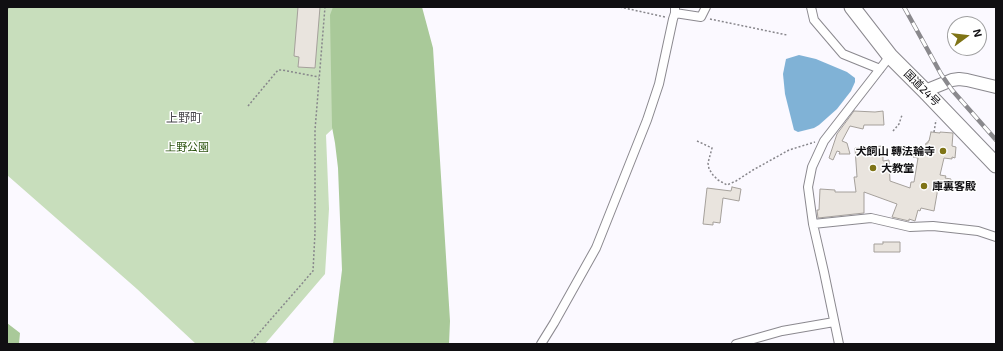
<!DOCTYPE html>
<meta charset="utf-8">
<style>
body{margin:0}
#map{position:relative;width:1003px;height:351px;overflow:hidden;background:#fbf9ff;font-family:"Exo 2",sans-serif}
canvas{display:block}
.frame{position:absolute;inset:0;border:8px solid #100f12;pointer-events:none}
.north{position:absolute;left:947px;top:16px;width:40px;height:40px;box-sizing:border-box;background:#fff;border:1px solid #9f9fa0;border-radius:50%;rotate:75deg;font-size:11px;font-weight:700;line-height:16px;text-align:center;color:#100f12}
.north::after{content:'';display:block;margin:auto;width:14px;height:18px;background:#7f7416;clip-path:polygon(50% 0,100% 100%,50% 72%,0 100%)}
</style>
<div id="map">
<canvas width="1003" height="351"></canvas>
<div class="frame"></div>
<div class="north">N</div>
</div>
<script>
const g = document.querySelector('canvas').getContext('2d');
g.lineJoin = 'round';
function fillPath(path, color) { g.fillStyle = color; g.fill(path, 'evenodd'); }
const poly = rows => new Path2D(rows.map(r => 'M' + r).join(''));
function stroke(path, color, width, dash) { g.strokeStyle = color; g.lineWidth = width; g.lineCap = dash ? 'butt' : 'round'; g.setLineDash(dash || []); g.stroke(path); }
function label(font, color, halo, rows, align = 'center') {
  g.font = font + ' "Exo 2","Noto Sans JP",sans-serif'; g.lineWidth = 3; g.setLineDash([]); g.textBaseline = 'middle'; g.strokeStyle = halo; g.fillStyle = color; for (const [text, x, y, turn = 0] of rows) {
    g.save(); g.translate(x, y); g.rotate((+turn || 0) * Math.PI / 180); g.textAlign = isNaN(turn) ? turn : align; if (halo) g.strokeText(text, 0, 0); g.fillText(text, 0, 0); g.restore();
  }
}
const green = poly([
 [7,7,351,7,340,122,326,135,329,209,325,274,265,344,196,344,137,289,7,175]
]);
const forest = poly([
 [333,7,422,7,433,48,450,321,449,344,333,344,342,270,338,168,335,143,332,127,330,15],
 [7,323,20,333,19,344,7,344]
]);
const water = poly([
 [799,55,816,59,847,72,855,78,855,82,851,91,837,109,819,125,814,128,798,132,794,130,785,94,783,74,786,59]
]);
const building = poly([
 [298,7,320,7,315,68,298,67,299,57,294,56,298,7],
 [854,111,875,112,883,111,884,125,864,125,863,129,850,126,842,141,847,143,850,154,839,154,840,152,837,151,833,160,829,158,837,134,854,111],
 [931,132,940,133,940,132,953,133,952,146,956,147,955,158,952,157,952,159,944,158,940,175,946,176,945,178,951,179,950,190,938,188,934,211,921,208,920,211,918,210,915,221,909,219,909,221,892,217,897,204,864,192,864,213,818,218,817,210,819,210,820,189,835,190,835,192,856,192,854,177,857,177,855,148,883,146,883,161,889,160,890,181,910,188,911,182,914,182,918,158,913,157,914,149,925,151,926,143,928,143,928,141,929,141,931,132],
 [732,187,741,189,739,201,723,198,720,223,713,222,713,225,703,224,707,188,731,191,732,187],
 [883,242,900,242,900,252,874,252,874,244,883,244,883,242]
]);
const path = poly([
 [620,7,665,17],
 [7,9,9,7],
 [710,19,787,35],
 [248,106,278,70,282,70,319,77],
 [893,131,899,124,902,115],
 [934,132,936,120],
 [697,141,712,148,708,163,709,169,713,175,718,180,727,185,736,181,753,170,789,150,815,142],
 [255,344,252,341,313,271,315,233,315,130,325,7]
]);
const street = poly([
 [811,7,814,20,843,54,880,69],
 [675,13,701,17,706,7],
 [813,224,871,218,910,227,933,226,978,231,996,237],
 [541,344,554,323,596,248,647,120,659,84,673,19,675,13,675,7],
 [736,344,782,331,834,322],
 [839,344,824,272,813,224,808,187,812,167,824,141,873,78,890,56]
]);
const secondary = poly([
 [925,91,952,80,959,79,967,80,996,87]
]);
const highway = poly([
 [852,7,890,56,925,91,996,165]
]);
const rail = poly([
 [904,7,941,74,952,90,996,140]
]);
const markers = [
 [943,151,4,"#7f7416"],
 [873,168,4,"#7f7416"],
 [924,186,4,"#7f7416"]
];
const streetNames = [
 ["国道24号",922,88,45]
];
const parkNames = [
 ["上野公園",187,147]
];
const poiNames = [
 ["犬飼山 轉法輪寺",935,151,"right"],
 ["大教堂",881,168],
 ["庫裏客殿",932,186]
];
const neighbourhoodNames = [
 ["上野町",184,118]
];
fillPath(green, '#c8debc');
fillPath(forest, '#a9c999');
fillPath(water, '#80b2d6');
fillPath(building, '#e9e4de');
stroke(building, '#a5a09b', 1);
stroke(street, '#8b898f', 10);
stroke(secondary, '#8b898f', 14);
stroke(highway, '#8b898f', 17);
stroke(path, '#87868b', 1.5, [2, 2]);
stroke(street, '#fff', 8);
stroke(secondary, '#fff', 12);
stroke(highway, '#fff', 15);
stroke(rail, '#8a898d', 4.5);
stroke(rail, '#fff', 3, [9]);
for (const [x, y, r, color] of markers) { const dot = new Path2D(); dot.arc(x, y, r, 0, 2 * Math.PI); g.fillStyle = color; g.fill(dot); stroke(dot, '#fff', 1.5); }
label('11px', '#100f12', '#fff', streetNames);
label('11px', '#2c530f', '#fff', parkNames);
label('bold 11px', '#100f12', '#fff', poiNames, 'left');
label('12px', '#49474c', '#fff', neighbourhoodNames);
</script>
